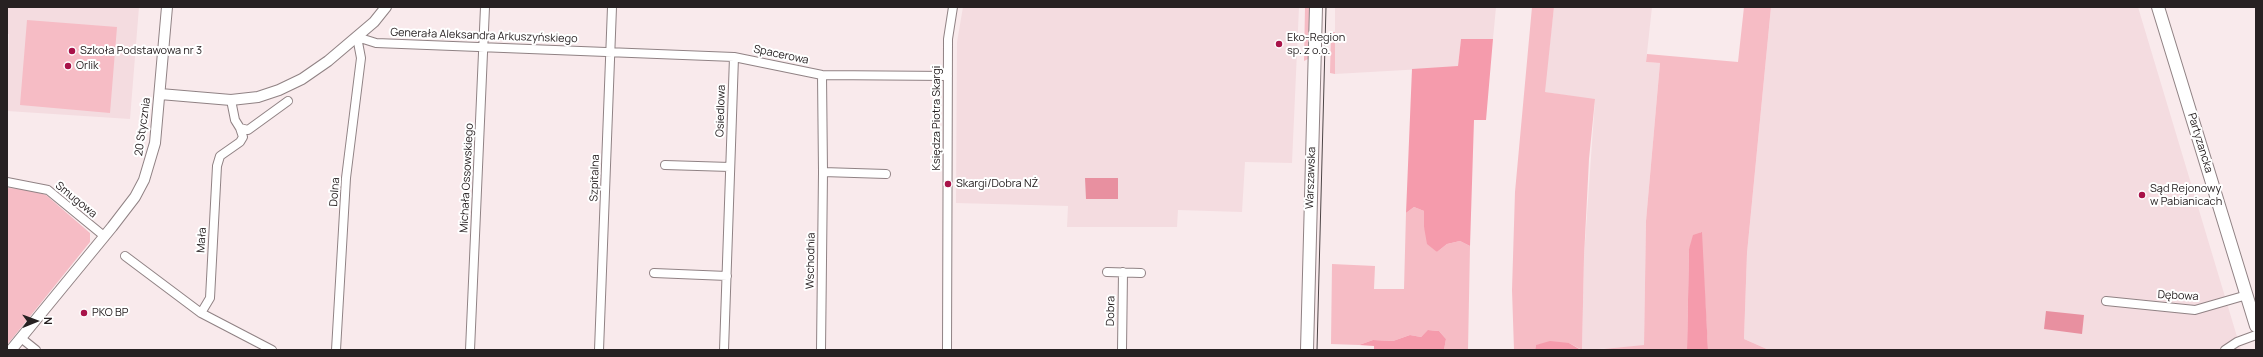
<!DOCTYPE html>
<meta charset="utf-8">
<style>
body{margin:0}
#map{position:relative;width:2263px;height:357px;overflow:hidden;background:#f9eaec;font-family:Manrope,sans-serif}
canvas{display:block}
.frame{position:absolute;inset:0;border:8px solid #272122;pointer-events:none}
.north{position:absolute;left:16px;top:301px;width:40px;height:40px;-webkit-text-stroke:3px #fff;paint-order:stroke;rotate:89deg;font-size:11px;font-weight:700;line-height:16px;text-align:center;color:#272122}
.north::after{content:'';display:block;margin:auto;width:14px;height:18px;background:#272122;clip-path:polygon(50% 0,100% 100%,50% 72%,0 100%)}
</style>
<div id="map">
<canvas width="2263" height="357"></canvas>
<div class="frame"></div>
<div class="north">N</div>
</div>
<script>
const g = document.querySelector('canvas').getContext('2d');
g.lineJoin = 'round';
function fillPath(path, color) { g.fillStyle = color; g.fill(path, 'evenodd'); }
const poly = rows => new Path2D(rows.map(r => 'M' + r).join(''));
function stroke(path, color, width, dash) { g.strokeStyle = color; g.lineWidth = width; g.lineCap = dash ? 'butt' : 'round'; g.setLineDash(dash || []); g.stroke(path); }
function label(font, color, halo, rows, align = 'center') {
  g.font = font + ' Manrope,sans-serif'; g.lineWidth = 4; g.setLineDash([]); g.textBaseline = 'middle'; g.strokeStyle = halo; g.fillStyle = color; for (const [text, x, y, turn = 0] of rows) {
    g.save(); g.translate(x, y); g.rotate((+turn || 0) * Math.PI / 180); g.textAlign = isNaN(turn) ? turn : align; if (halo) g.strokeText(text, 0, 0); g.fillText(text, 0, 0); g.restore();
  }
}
const built = poly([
 [7,7,139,7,130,119,7,111,9,34,7,34],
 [963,7,1299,7,1292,163,1245,162,1242,212,1178,210,1177,227,1067,227,1068,206,956,203,957,42],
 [1335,7,1496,7,1493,39,1461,39,1458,67,1335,74],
 [1554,7,1652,7,1646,62,1660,63,1646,221,1644,346,1582,350,1584,257,1595,100,1544,92],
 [1771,7,2138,7,2241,350,1769,350,1744,339,1747,253]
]);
const green = poly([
 [1305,7,1310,7,1308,59,1304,61],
 [1532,7,1554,7,1545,92,1595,99,1589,159,1584,257,1582,350,1569,343,1536,345,1535,350,1514,350,1512,290,1515,192],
 [1744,7,1771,7,1747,253,1744,339,1769,350,1708,350,1701,232,1689,249,1687,350,1593,350,1644,345,1646,221,1660,63,1646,62,1647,54,1738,62],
 [27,20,117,27,110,113,20,105],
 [1331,32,1335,32,1335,74,1330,73],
 [7,188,27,189,46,195,90,233,90,242,7,345],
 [1414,207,1424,211,1424,227,1437,252,1447,244,1460,241,1470,246,1468,350,1444,350,1446,339,1439,331,1429,330,1421,337,1410,335,1393,341,1373,340,1359,345,1331,344,1332,264,1375,266,1374,289,1404,289,1406,213]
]);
const forest = poly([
 [1461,39,1493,39,1486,120,1474,120,1470,246,1460,241,1447,244,1437,252,1427,244,1424,227,1424,211,1414,207,1406,213,1412,69,1458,66],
 [1702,232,1708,350,1687,350,1689,249,1693,235],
 [1428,330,1439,331,1446,339,1444,350,1374,350,1374,346,1359,345,1373,340,1393,341,1410,335,1421,337],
 [1550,341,1569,343,1581,350,1535,350,1536,345]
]);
const water = poly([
 [1085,178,1118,178,1118,199,1086,199],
 [2046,311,2084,315,2082,334,2044,329]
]);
const minor = poly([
 [231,100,235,120,240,128,248,130,288,101],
 [665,165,730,167],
 [823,172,886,174],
 [7,182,48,190,104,236],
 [125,256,201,313,272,350],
 [1107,272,1141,273],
 [654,273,727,276],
 [2106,301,2195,310,2247,295],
 [201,313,210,298,217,166,220,156,240,142,243,137,240,128],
 [21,338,36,350],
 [336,350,346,178,361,58,357,37,376,43,734,57,822,75,948,76],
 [470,350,485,7],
 [599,350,612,7],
 [724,350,734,57],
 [821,350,823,172,822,75],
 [947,350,948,39,953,7],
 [1122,350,1123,272],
 [2225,350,2237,342,2256,335]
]);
const tertiary = poly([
 [160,94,231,100,258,97,279,90,302,79,328,61,374,22,386,7],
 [11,350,112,227,135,197,144,180,155,143,167,7]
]);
const secondary = poly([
 [2158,7,2256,326],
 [1307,350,1316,7]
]);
const tram = poly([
 [1317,350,1326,7]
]);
const markers = [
 [1279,44,4,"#a81349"],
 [72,51,4,"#a81349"],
 [68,66,4,"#a81349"],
 [948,184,4,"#a81349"],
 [2142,195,4,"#a81349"],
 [84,313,4,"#a81349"]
];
const streetNames = [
 ["Generała Aleksandra Arkuszyńskiego",484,36,2],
 ["Spacerowa",781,55,12],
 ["Osiedlowa",721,111,-88],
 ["Księdza Piotra Skargi",937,118,-90],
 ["20 Stycznia",143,127,-82],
 ["Partyzancka",2200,143,73],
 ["Michała Ossowskiego",467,178,-87],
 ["Szpitalna",595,178,-88],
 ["Warszawska",1311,178,-88],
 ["Dolna",335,192,-86],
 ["Smugowa",76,200,39],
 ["Mała",202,240,-86],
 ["Wschodnia",811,261,-89],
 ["Dębowa",2178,296,3],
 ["Dobra",1111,311,-89]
];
const poiNames = [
 ["Eko-Region",1287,38],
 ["sp. z o.o.",1287,51],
 ["Szkoła Podstawowa nr 3",80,51],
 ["Orlik",76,66],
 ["Skargi/Dobra NŻ",956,184],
 ["Sąd Rejonowy",2150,189],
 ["w Pabianicach",2150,202],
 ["PKO BP",92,313]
];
fillPath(built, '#f4dce0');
fillPath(green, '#f6bcc5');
fillPath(forest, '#f59bac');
fillPath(water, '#e890a0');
stroke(minor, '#908284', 10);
stroke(tertiary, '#908284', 12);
stroke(secondary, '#908284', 14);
stroke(minor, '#fff', 8);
stroke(tertiary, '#fff', 10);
stroke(secondary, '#fff', 12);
stroke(tram, '#4d4546', 1);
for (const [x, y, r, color] of markers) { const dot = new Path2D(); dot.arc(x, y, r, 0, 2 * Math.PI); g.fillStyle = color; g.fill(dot); stroke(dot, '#fff', 1.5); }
label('11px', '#272122', '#fff', streetNames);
label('11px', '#272122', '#fff', poiNames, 'left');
</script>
